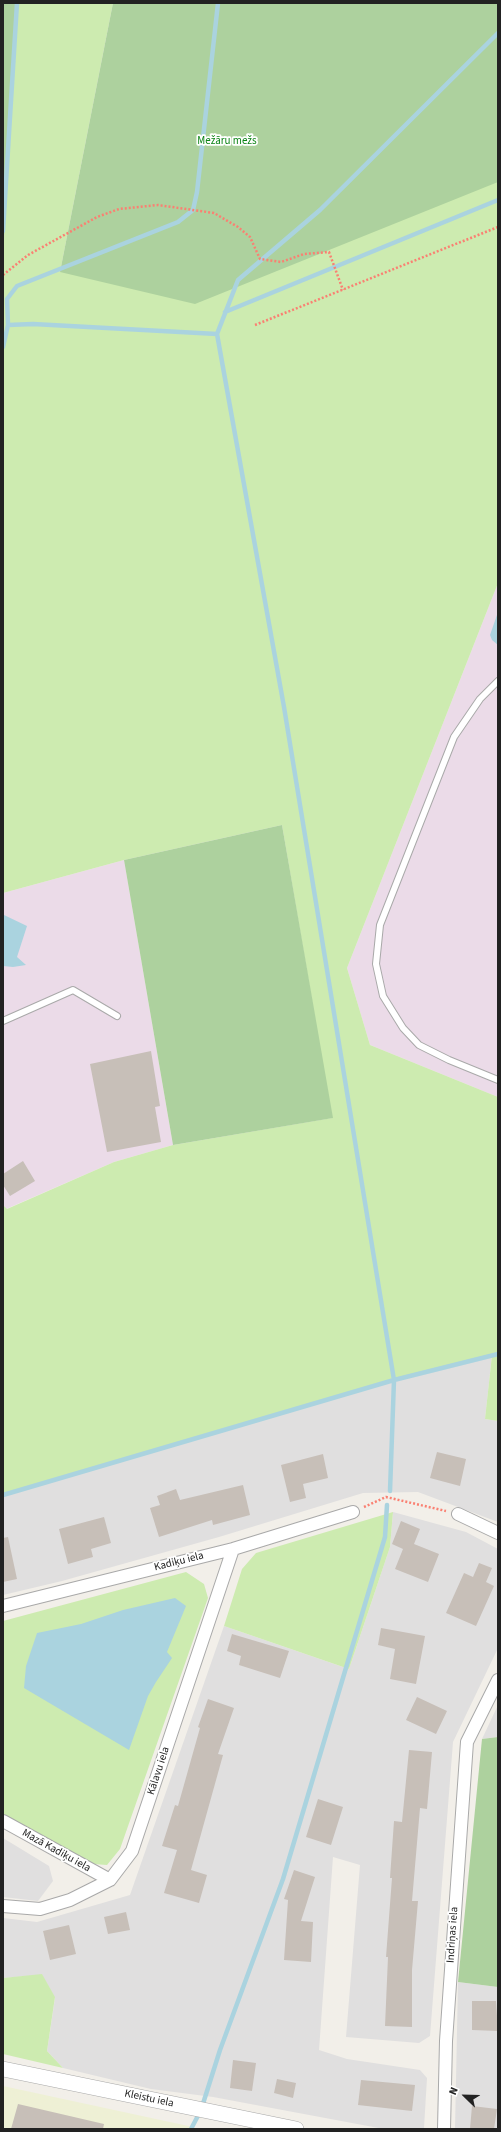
<!DOCTYPE html>
<meta charset="utf-8">
<style>
body{margin:0}
#map{position:relative;width:501px;height:2132px;overflow:hidden;background:#f2efe9;font-family:"Source Sans 3",sans-serif}
canvas{display:block}
.frame{position:absolute;inset:0;border:4px solid #222;pointer-events:none}
.north{position:absolute;left:445px;top:2076px;width:40px;height:40px;-webkit-text-stroke:3px #fff;paint-order:stroke;rotate:293deg;font-size:11px;font-weight:700;line-height:16px;text-align:center;color:#222}
.north::after{content:'';display:block;margin:auto;width:14px;height:18px;background:#222;clip-path:polygon(50% 0,100% 100%,50% 72%,0 100%)}
</style>
<div id="map">
<canvas width="501" height="2132"></canvas>
<div class="frame"></div>
<div class="north">N</div>
</div>
<script>
const g = document.querySelector('canvas').getContext('2d');
g.lineJoin = 'round';
function fillPath(path, color) { g.fillStyle = color; g.fill(path, 'evenodd'); }
const poly = rows => new Path2D(rows.map(r => 'M' + r).join(''));
function stroke(path, color, width, dash) { g.strokeStyle = color; g.lineWidth = width; g.lineCap = dash ? 'butt' : 'round'; g.setLineDash(dash || []); g.stroke(path); }
function label(font, color, halo, rows, align = 'center') {
  g.font = font + ' "Source Sans 3",sans-serif'; g.lineWidth = 3.5; g.setLineDash([]); g.textBaseline = 'middle'; g.strokeStyle = halo; g.fillStyle = color; for (const [text, x, y, turn = 0] of rows) {
    g.save(); g.translate(x, y); g.rotate((+turn || 0) * Math.PI / 180); g.textAlign = isNaN(turn) ? turn : align; if (halo) g.strokeText(text, 0, 0); g.fillText(text, 0, 0); g.restore();
  }
}
const residential = poly([
 [492,1355,485,1419,498,1421,498,1522,418,1492,363,1493,219,1537,62,1581,3,1595,3,1495,394,1380],
 [393,1512,466,1532,498,1549,498,1648,453,1742,430,2036,419,2043,346,2037,360,1865,333,1857,319,2050,347,2059,420,2070,427,2078,424,2128,384,2129,213,2097,151,2089,63,2068,47,2051,55,1998,42,1975,3,1978,3,1918,37,1922,130,1895,224,1626,349,1669,390,1547],
 [498,1705,498,1737,482,1739],
 [3,1838,49,1866,53,1881,38,1901,3,1897],
 [458,1982,498,1987,498,2129,455,2129]
]);
const industrial = poly([
 [498,583,498,1097,370,1045,347,968],
 [124,860,173,1145,114,1162,6,1209,3,1205,3,893]
]);
const farmland = poly([
 [3,2086,193,2127,192,2129,3,2129]
]);
const grass = poly([
 [17,3,113,3,60,272,498,181,498,583,347,968,370,1045,498,1097,498,1421,485,1419,492,1355,394,1380,3,1495,3,1205,7,1209,114,1162,173,1145,332,1118,282,825,124,860,3,893,3,259],
 [393,1512,390,1547,349,1669,224,1626,242,1569,256,1553],
 [186,1572,204,1584,208,1598,120,1849,107,1865,93,1864,3,1814,3,1621],
 [42,1974,55,1997,47,2051,63,2068,3,2054,3,1978]
]);
const forest = poly([
 [3,3,17,3,3,259],
 [113,3,498,3,498,182,195,304,60,272],
 [282,825,333,1118,173,1145,124,860],
 [498,1737,498,1987,458,1982,482,1739]
]);
const water = poly([
 [498,612,498,645,492,640,490,635],
 [4,915,27,926,17,957,26,965,13,967,3,966],
 [175,1598,186,1606,167,1652,172,1658,156,1682,148,1696,129,1750,24,1688,26,1666,37,1633,81,1624,123,1610]
]);
const stream = poly([
 [3,231,17,3],
 [225,312,498,200],
 [8,325,7,299,17,286,178,222,193,210,197,192,218,3],
 [3,347,8,325,33,324,217,334],
 [390,1491,394,1380,284,707,217,334,238,280,320,210,498,33],
 [3,1495,394,1380,498,1354],
 [191,2129,201,2110,220,2050,283,1879,385,1537,387,1505]
]);
const building = poly([
 [151,1051,160,1106,155,1107,161,1142,107,1152,90,1064],
 [23,1161,35,1181,10,1196,3,1185,3,1174],
 [437,1452,466,1459,460,1486,430,1478],
 [323,1454,328,1478,303,1484,306,1498,290,1502,281,1465],
 [243,1485,250,1515,213,1525,212,1520,159,1537,150,1508,160,1505,157,1496,176,1489,180,1500],
 [104,1517,111,1543,91,1549,93,1557,68,1564,59,1529],
 [401,1521,420,1529,414,1544,439,1554,428,1582,395,1569,403,1549,392,1544],
 [8,1537,17,1579,3,1582,3,1538],
 [479,1563,492,1568,486,1582,494,1586,476,1626,446,1613,464,1573,473,1577],
 [381,1628,425,1636,416,1684,390,1679,395,1649,378,1645],
 [232,1634,289,1651,280,1678,239,1665,241,1656,227,1651],
 [417,1697,447,1711,436,1734,406,1720],
 [208,1699,234,1708,218,1754,223,1755,191,1870,207,1875,199,1903,164,1893,177,1850,162,1846,175,1805,178,1806,200,1728,198,1727],
 [409,1750,432,1752,427,1809,420,1808,412,1901,418,1901,412,1970,412,2027,385,2026,388,1957,386,1957,392,1878,390,1878,394,1821,402,1822],
 [318,1799,343,1807,331,1845,306,1837],
 [294,1870,315,1877,301,1921,313,1922,311,1962,284,1960,288,1900,284,1899],
 [126,1912,130,1930,108,1934,104,1917],
 [69,1925,76,1954,50,1960,43,1931],
 [472,2001,496,2001,498,2031,472,2030],
 [233,2060,256,2063,252,2091,230,2088],
 [277,2079,296,2083,293,2098,274,2093],
 [361,2080,415,2085,412,2111,358,2105],
 [18,2104,104,2124,103,2129,11,2129],
 [472,2106,497,2109,494,2129,470,2129]
]);
const path = poly([
 [3,275,28,255,97,217,119,209,158,205,214,213,238,227,250,237,260,259,281,262,304,254,329,252,343,290],
 [255,325,498,227],
 [364,1507,386,1497,446,1511]
]);
const service = poly([
 [498,681,480,699,454,737,380,925,376,964,383,996,403,1028,419,1045,449,1060,498,1080],
 [3,1021,73,990,117,1016]
]);
const minor = poly([
 [458,1514,498,1533],
 [3,1606,233,1549,353,1512],
 [3,1821,110,1880],
 [3,1906,40,1909,70,1900,110,1880,132,1851,233,1549],
 [444,2129,446,2041,467,1742,498,1680]
]);
const tertiary = poly([
 [3,2069,296,2129]
]);
const parkNames = [
 ["Mežāru mežs",227,142]
];
const streetNames = [
 ["Kadiķu iela",179,1562,-14],
 ["Kālavu iela",159,1771,-72],
 ["Mazā Kadiķu iela",56,1851,29],
 ["Indriņas iela",453,1935,-86],
 ["Kleistu iela",149,2099,12]
];
fillPath(residential, '#e0dfdf');
fillPath(industrial, '#ebdbe8');
fillPath(farmland, '#eef0d5');
fillPath(grass, '#cdebb0');
fillPath(forest, '#add19e');
fillPath(water, '#aad3df');
stroke(stream, '#aad3df', 4.5);
fillPath(building, '#c7bfb8');
stroke(service, '#a9a9a9', 8);
stroke(minor, '#a9a9a9', 14);
stroke(tertiary, '#a9a9a9', 16);
stroke(path, '#fa8072', 2.5, [2, 2]);
stroke(service, '#fff', 6);
stroke(minor, '#fff', 12);
stroke(tertiary, '#fff', 15);
label('11px', '#0c8416', '#fff', parkNames);
label('11px', '#222', '#fff', streetNames);
</script>
